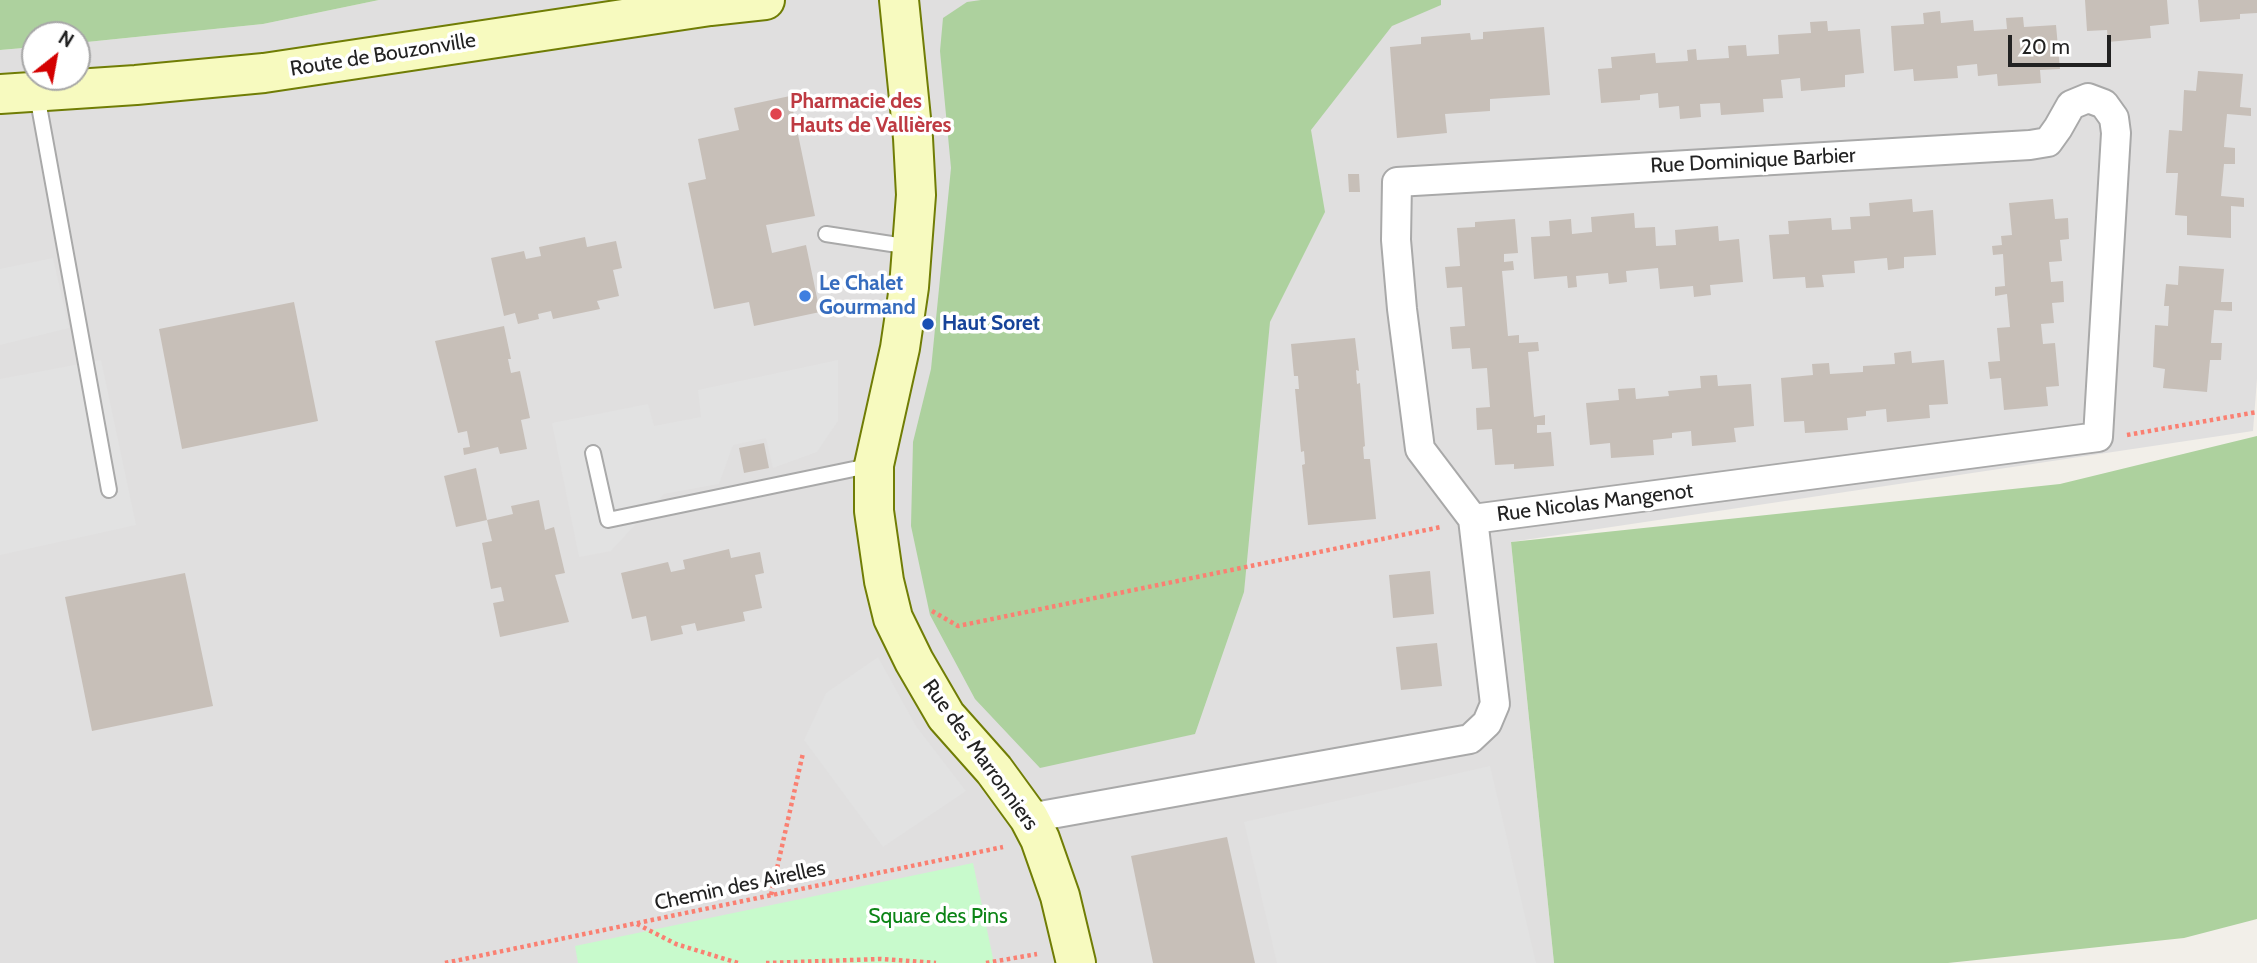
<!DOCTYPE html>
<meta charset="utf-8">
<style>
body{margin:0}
#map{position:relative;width:2257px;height:963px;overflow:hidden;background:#f2efe9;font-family:Cabin,sans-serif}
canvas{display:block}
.north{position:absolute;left:21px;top:21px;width:70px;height:70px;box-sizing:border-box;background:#fff;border:2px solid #a7a7a7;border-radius:50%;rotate:31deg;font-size:19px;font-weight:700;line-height:28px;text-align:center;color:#222}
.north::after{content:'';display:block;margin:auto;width:24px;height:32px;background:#d40000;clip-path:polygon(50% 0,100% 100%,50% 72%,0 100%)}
.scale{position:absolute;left:2008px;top:35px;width:103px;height:32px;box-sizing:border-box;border:4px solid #222;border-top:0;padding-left:9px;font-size:21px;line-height:24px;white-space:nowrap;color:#222;-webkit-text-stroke:5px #fff;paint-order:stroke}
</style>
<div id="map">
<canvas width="2257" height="963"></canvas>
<div class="north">N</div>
<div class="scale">20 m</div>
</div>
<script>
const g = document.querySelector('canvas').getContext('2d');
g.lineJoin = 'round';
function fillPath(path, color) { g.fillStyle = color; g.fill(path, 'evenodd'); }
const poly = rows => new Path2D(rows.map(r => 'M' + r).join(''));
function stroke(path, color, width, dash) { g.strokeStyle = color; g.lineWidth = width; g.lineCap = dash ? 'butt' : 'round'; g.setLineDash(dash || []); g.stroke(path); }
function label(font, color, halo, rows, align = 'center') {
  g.font = font + ' Cabin,sans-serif'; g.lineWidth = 7; g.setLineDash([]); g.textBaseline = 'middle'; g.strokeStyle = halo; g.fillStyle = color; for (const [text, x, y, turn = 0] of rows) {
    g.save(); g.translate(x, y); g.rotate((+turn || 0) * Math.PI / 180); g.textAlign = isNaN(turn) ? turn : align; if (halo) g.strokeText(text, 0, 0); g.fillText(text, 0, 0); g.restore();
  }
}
const residential = poly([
 [379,0,2257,0,2257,379,2253,431,1511,542,1554,963,0,963,0,50,35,47,35,77,77,77,77,43,263,24]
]);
const forest = poly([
 [0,0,379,0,263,24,77,43,77,35,35,35,35,47,0,50],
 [981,0,1441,0,1441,5,1392,26,1311,130,1325,212,1270,322,1244,592,1195,734,1040,768,975,699,930,615,911,526,913,442,931,369,951,168,940,51,943,18,967,2],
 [2257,436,2257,919,2184,938,1948,963,1554,963,1511,542,2060,484]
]);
const park = poly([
 [973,863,994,963,578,963,575,946]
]);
const parking = poly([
 [53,258,69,328,0,345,0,269],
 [101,360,136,525,0,555,0,379],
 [838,360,838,421,817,452,773,468,766,438,733,445,719,484,664,494,611,551,579,557,552,423,648,404,654,426,701,417,698,390],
 [878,657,916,726,966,791,883,847,804,740,826,693],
 [1490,766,1536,963,1277,963,1244,822]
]);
const building = poly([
 [2085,0,2167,0,2169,24,2150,26,2151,38,2108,42,2107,30,2087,31],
 [2198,0,2257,0,2257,13,2240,14,2240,19,2200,22],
 [1940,11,1941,23,1973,20,1974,31,2007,29,2006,18,2023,17,2024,27,2056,25,2060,69,2040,70,2041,83,1998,86,1997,74,1978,76,1977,64,1957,66,1958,78,1914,81,1913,69,1894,71,1891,26,1924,24,1923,13],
 [1827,21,1828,31,1860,29,1864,73,1845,75,1845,87,1801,91,1800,78,1781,80,1783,98,1763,99,1764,112,1721,115,1720,103,1700,104,1701,117,1680,119,1679,106,1659,108,1658,93,1640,95,1640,100,1601,103,1598,69,1612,68,1611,57,1655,53,1656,63,1688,61,1687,50,1696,49,1697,60,1729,58,1728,46,1746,45,1747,56,1779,54,1778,35,1811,33,1810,22],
 [1544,27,1550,95,1490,99,1490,111,1445,114,1447,133,1397,138,1390,47,1421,44,1421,37,1470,33,1471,40,1483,39,1483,32],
 [2198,71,2243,74,2240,107,2251,108,2251,116,2227,114,2224,147,2235,148,2235,164,2224,164,2221,196,2244,198,2244,207,2231,206,2231,238,2187,235,2187,216,2175,215,2178,173,2166,173,2169,130,2182,131,2184,90,2196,91],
 [790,96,815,216,766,225,772,253,806,245,820,312,754,326,749,302,714,309,688,183,706,179,698,139,739,130,734,108],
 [1348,174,1359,174,1360,192,1349,192],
 [1912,199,1913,212,1933,210,1936,255,1904,257,1904,268,1888,270,1887,258,1854,261,1855,273,1822,275,1824,287,1806,288,1805,277,1773,279,1769,235,1789,234,1788,221,1831,218,1832,230,1851,229,1850,217,1870,216,1869,203],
 [2053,199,2055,219,2068,218,2069,239,2060,240,2062,261,2049,262,2051,282,2063,281,2064,302,2052,303,2054,323,2041,324,2043,344,2055,343,2059,386,2046,387,2048,406,2004,410,2001,378,1990,379,1988,362,2000,361,1997,328,2010,327,2007,294,1995,296,1995,287,2005,286,2003,254,1993,255,1992,246,2002,245,2001,236,2012,235,2009,203],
 [1634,213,1635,228,1655,227,1656,246,1676,245,1675,230,1696,228,1718,226,1719,241,1739,239,1743,282,1710,285,1711,295,1694,297,1693,286,1660,289,1658,268,1626,271,1627,282,1609,284,1608,273,1576,276,1577,287,1568,288,1567,276,1534,279,1531,237,1550,236,1549,221,1571,219,1572,234,1592,232,1591,217],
 [1515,219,1518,253,1504,254,1504,262,1513,261,1514,270,1502,271,1508,336,1519,335,1519,343,1538,342,1539,351,1528,352,1534,417,1545,415,1545,425,1537,425,1537,433,1551,432,1554,466,1514,469,1514,464,1495,465,1492,429,1477,430,1476,408,1490,407,1487,368,1472,369,1470,348,1452,349,1450,327,1465,326,1462,287,1447,288,1445,267,1460,266,1457,228,1475,227,1475,222],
 [585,237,587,247,616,241,622,268,613,270,619,296,597,301,600,309,553,319,551,311,538,314,539,319,518,324,515,313,504,316,491,258,524,251,526,259,541,256,539,247],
 [2179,266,2224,269,2221,302,2232,302,2232,311,2214,310,2211,343,2222,343,2221,360,2210,360,2207,392,2163,388,2165,369,2153,367,2155,325,2168,326,2169,306,2164,306,2166,284,2178,285],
 [294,302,318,421,182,449,159,329],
 [504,326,511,359,508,359,511,373,520,371,530,418,521,420,527,449,500,454,498,447,464,455,463,448,470,447,467,431,458,433,435,341],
 [1355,338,1359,371,1356,370,1357,384,1360,383,1365,446,1363,447,1364,459,1370,459,1376,519,1308,525,1302,465,1305,464,1304,451,1301,452,1295,389,1299,389,1298,376,1294,376,1291,344],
 [1911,351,1912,363,1944,360,1948,404,1929,405,1930,418,1887,422,1886,409,1866,411,1866,416,1847,418,1848,430,1805,433,1804,421,1784,422,1781,378,1813,375,1812,364,1829,363,1830,374,1863,372,1863,366,1895,364,1894,353],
 [1717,375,1718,386,1751,384,1754,426,1734,428,1736,442,1692,446,1691,431,1672,433,1672,438,1653,440,1654,455,1611,458,1610,443,1590,445,1586,403,1619,400,1618,389,1635,388,1636,399,1669,396,1668,391,1701,388,1700,376],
 [764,443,769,468,744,473,739,448],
 [476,468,487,520,456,527,444,476],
 [539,500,545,530,554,527,565,573,555,575,569,622,500,637,493,603,504,601,501,587,491,589,482,543,492,541,487,520,513,514,511,506],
 [729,549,731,558,760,552,764,573,755,575,762,608,743,612,745,621,697,631,695,623,681,626,683,634,651,641,646,616,632,619,621,573,668,562,671,572,685,569,683,560],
 [1430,571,1434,614,1393,618,1389,575],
 [185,573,213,706,92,731,65,597],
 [1437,643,1442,686,1401,690,1396,647],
 [1227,837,1255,963,1153,963,1131,856]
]);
const path = poly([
 [2127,435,2257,412],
 [932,611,958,626,1441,527],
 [771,895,803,753],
 [637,924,676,944,738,963],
 [445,963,1003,847],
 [766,963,881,959,936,963],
 [986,963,1037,954]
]);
const lane = poly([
 [37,95,109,490],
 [826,234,911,247],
 [593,453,608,520,873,465]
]);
const street = poly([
 [1029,818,1470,739,1487,723,1495,704,1473,519,2098,437,2116,133,2114,118,2104,104,2088,98,2071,105,2058,128,2048,142,2030,145,1397,182,1396,240,1402,309,1420,449,1473,519]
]);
const secondary = poly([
 [899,0,913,138,916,195,909,287,900,348,874,465,874,511,884,581,893,618,914,661,946,716,994,770,1029,818,1040,839,1060,896,1076,963],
 [0,94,136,85,264,73,710,6,765,0]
]);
const markers = [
 [776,114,7,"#e0444e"],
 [805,296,7,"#3f7fe0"],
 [928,324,7,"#1a4fb4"]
];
const streetNames = [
 ["Route de Bouzonville",383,55,-9],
 ["Rue Dominique Barbier",1753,161,-3],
 ["Rue Nicolas Mangenot",1595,503,-7],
 ["Rue des Marronniers",980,755,54],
 ["Chemin des Airelles",740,886,-12]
];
const healthNames = [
 ["Pharmacie des",790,102],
 ["Hauts de Vallières",790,126]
];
const shopNames = [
 ["Le Chalet",819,284],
 ["Gourmand",819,308]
];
const transitNames = [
 ["Haut Soret",942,324]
];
const parkNames = [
 ["Square des Pins",938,917]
];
fillPath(residential, '#e0dfdf');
fillPath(forest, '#add19e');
fillPath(park, '#c8facc');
fillPath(parking, '#e2e2e2');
fillPath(building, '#c7bfb8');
stroke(lane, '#a9a9a9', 18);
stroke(street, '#a9a9a9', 32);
stroke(secondary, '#707d05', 42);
stroke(path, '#fa8072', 4.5, [3.5, 3.5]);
stroke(lane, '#fff', 14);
stroke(street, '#fff', 28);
stroke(secondary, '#f7fabf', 38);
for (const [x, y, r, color] of markers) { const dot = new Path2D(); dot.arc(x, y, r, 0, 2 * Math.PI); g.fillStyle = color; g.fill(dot); stroke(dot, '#fff', 2.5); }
label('21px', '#222', '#fff', streetNames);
label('bold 21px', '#be3a42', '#fff', healthNames, 'left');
label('bold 21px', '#366cbe', '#fff', shopNames, 'left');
label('bold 21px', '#164399', '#fff', transitNames, 'left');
label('21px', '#0c8416', '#fff', parkNames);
</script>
